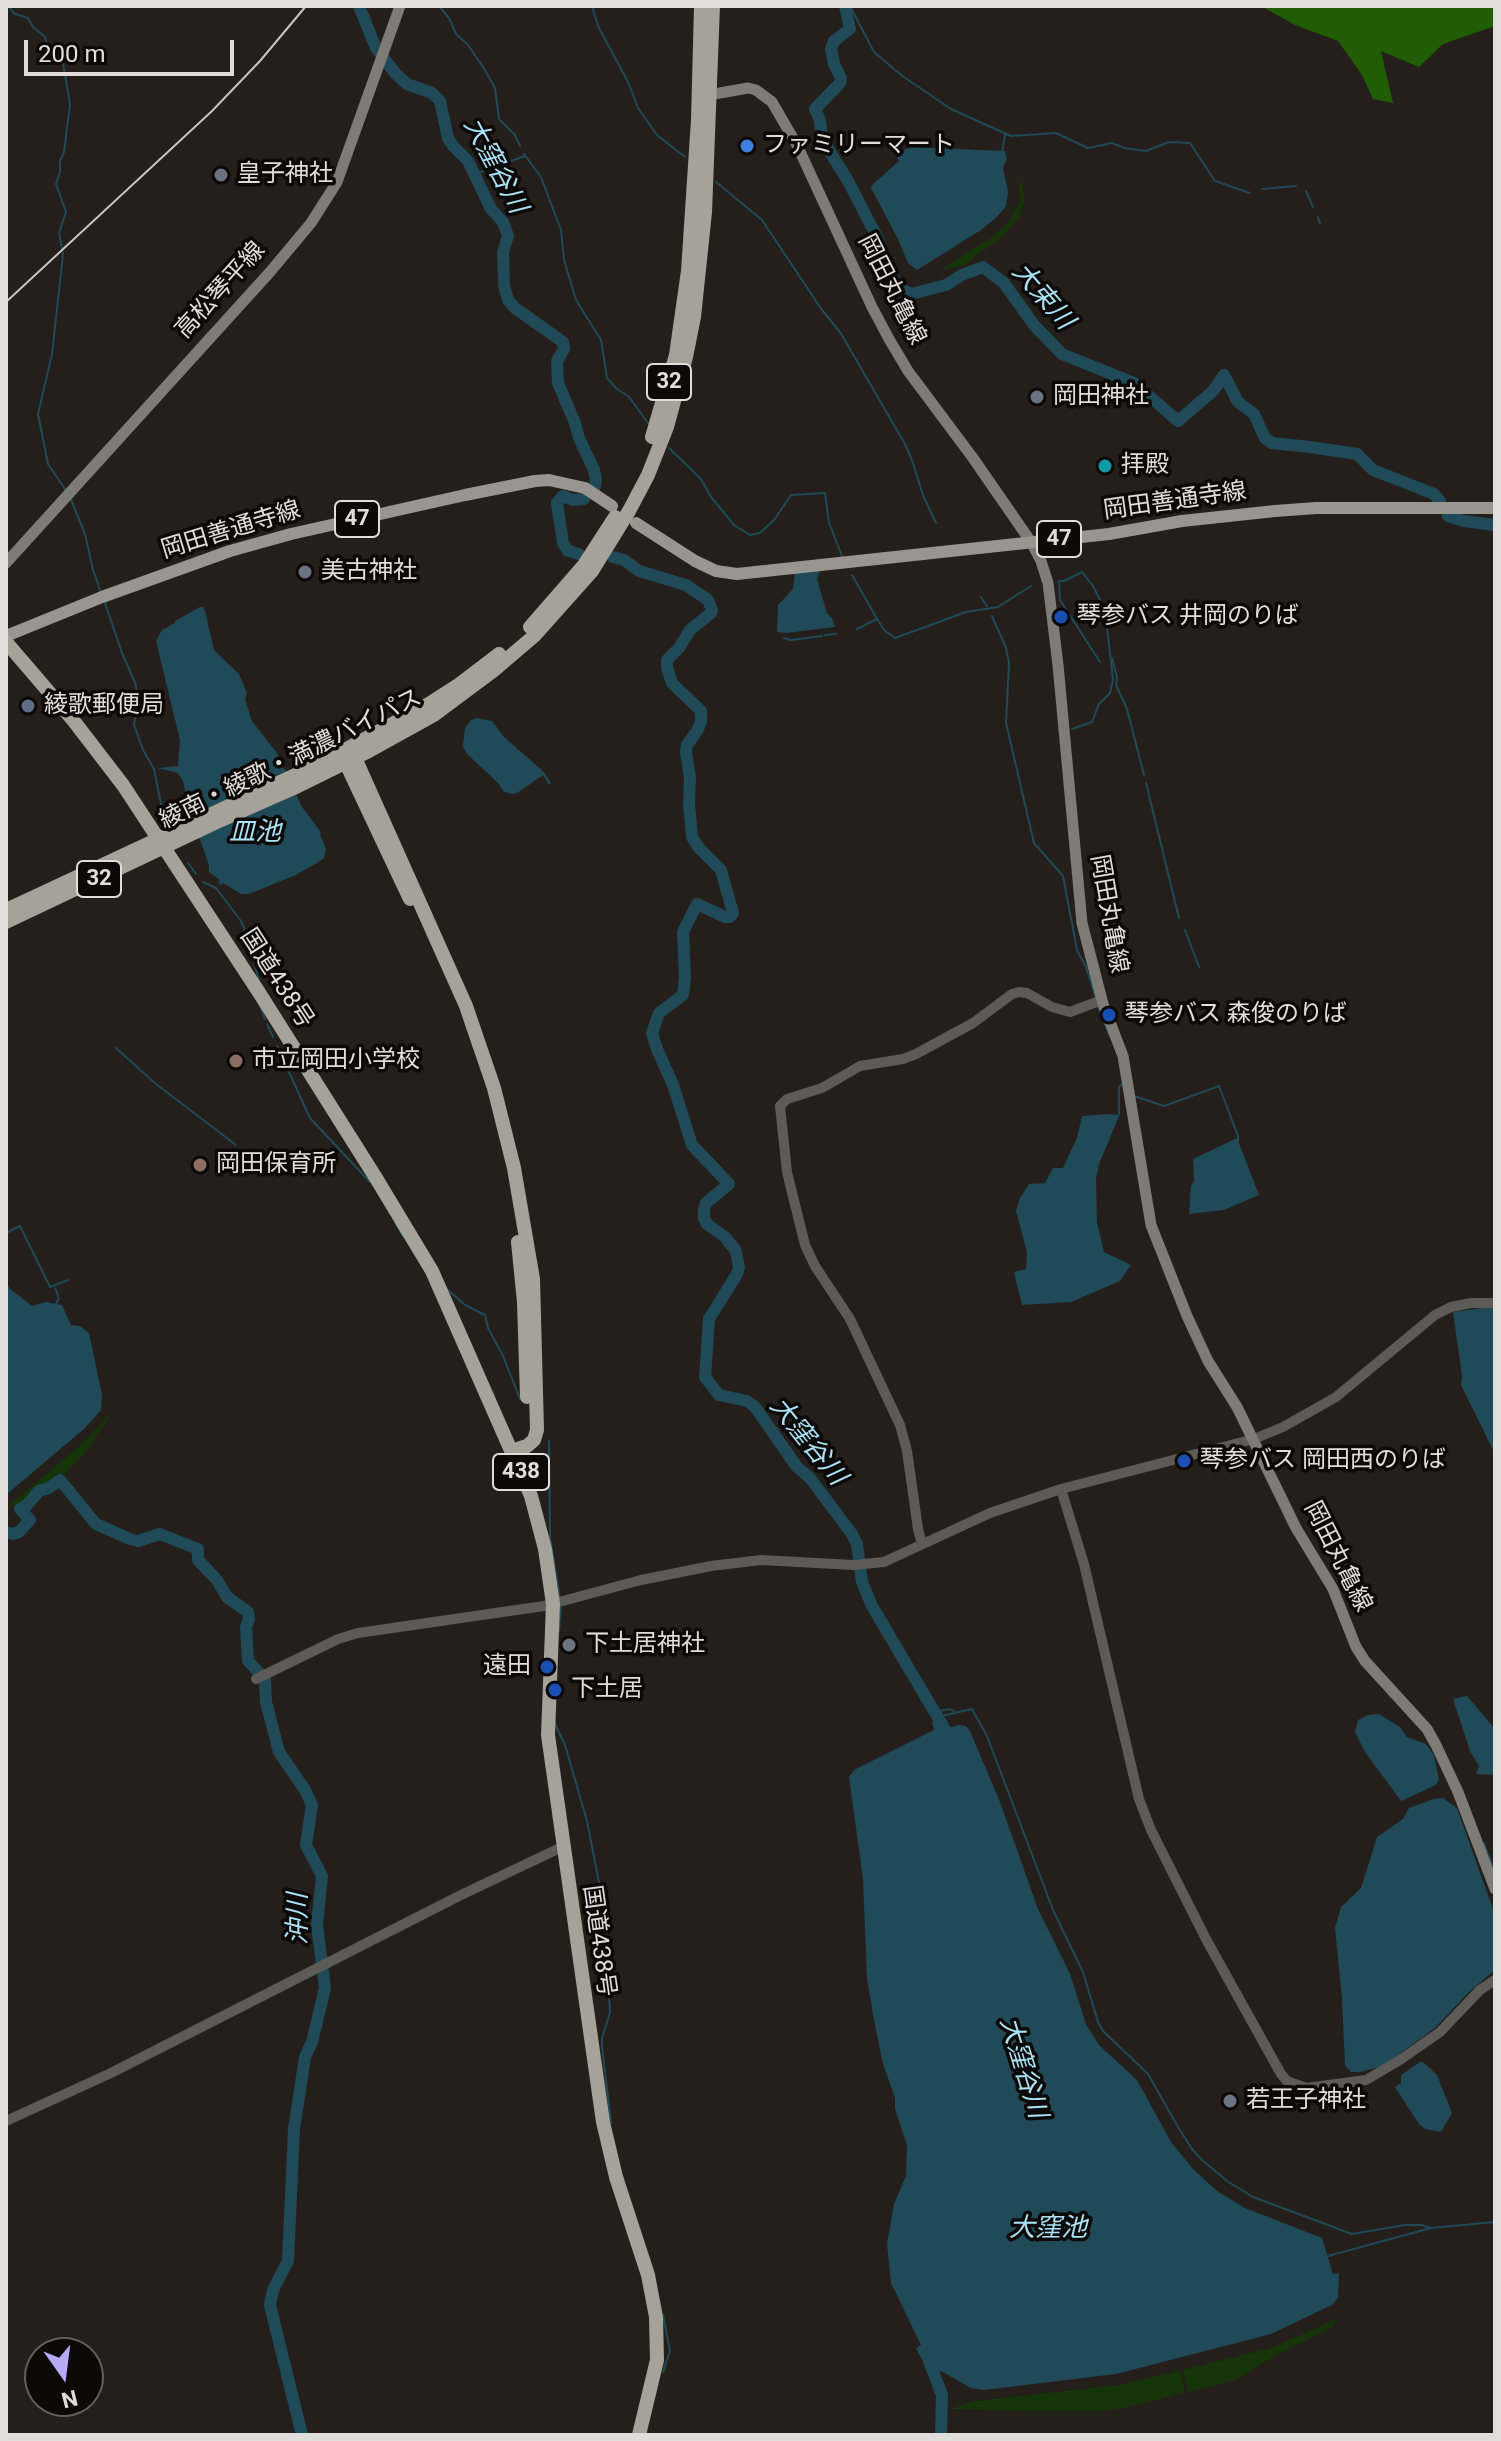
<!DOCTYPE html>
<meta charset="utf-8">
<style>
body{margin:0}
#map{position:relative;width:1501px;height:2441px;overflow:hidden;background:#241f1b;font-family:Roboto,sans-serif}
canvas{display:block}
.frame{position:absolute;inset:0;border:8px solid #e1ddda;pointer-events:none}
.north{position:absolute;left:24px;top:2337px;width:80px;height:80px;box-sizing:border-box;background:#0c0908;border:2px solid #615e5c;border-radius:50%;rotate:166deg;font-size:22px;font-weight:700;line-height:32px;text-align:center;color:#e1ddda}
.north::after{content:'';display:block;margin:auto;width:28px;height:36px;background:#b7abf8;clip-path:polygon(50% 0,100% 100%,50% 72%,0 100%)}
.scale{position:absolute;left:24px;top:40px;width:210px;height:36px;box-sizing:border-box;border:4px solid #e1ddda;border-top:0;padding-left:10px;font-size:24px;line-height:28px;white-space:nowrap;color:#e1ddda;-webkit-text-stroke:6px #0c0908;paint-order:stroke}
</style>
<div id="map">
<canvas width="1501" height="2441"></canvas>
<div class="frame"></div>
<div class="north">N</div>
<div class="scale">200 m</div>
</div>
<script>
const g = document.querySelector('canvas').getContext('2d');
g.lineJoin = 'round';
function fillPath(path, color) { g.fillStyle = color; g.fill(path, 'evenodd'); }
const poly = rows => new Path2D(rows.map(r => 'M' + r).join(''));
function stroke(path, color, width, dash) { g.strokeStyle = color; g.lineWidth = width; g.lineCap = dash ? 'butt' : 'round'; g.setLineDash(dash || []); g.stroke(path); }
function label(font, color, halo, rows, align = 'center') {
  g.font = font + ' Roboto,"Noto Sans JP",sans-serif'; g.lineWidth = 7; g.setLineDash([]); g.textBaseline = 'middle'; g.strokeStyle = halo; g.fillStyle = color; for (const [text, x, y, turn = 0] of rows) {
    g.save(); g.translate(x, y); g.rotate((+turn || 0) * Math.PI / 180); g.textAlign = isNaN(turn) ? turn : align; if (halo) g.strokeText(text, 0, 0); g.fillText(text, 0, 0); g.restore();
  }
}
const green = poly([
 [1017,178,1022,185,1025,200,1019,217,1004,235,964,265,939,271,992,237,1009,221,1021,199],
 [116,1407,85,1453,63,1476,48,1487,38,1490,30,1499,6,1508,81,1445],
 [1336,2319,1331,2328,1276,2355,1236,2380,1188,2392,1183,2370,1271,2348],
 [1180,2371,1185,2392,1124,2408,1100,2411,1029,2411,951,2409,969,2402,1119,2385]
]);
const forest = poly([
 [1261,6,1495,6,1495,26,1443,44,1419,67,1381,51,1393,103,1373,99,1362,75,1338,41,1295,25]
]);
const water = poly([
 [911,147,1005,151,1007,159,1003,168,1008,192,1006,206,997,217,981,230,917,270,908,263,897,237,871,188,872,185,899,161,897,158,906,149],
 [821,568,817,579,827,613,832,618,835,627,786,633,777,632,778,605,793,589,795,571],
 [200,607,203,607,205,611,214,650,239,674,247,693,245,699,252,721,277,753,302,807,321,832,320,834,326,849,324,858,320,861,296,875,249,894,241,894,223,883,221,885,218,883,220,880,209,872,209,866,201,842,188,815,188,804,183,781,178,773,157,768,178,766,180,740,156,641,162,630,175,623,175,621],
 [477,718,492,721,504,737,544,772,551,783,549,785,543,775,517,793,512,794,504,792,498,783,466,753,463,746,465,728,471,720],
 [1107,1114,1117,1115,1117,1121,1099,1164,1096,1179,1097,1222,1104,1252,1131,1265,1120,1281,1071,1302,1022,1305,1014,1272,1026,1269,1027,1252,1016,1211,1020,1198,1029,1184,1045,1183,1053,1168,1063,1168,1077,1138,1082,1116],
 [1237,1138,1259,1195,1224,1210,1189,1214,1191,1186,1194,1181,1193,1159],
 [6,1282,10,1289,32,1306,46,1302,62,1305,71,1325,80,1326,89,1333,102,1395,101,1410,85,1428,6,1495],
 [1483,1308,1495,1308,1495,1454,1461,1385,1462,1376,1453,1312],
 [1467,1696,1495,1729,1495,1775,1476,1774,1479,1766,1470,1751,1453,1699],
 [1379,1714,1400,1727,1407,1737,1426,1744,1434,1755,1439,1780,1436,1785,1401,1801,1365,1752,1355,1732,1358,1720,1368,1715],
 [943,1719,947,1728,959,1725,966,1726,970,1731,1000,1802,1038,1909,1070,1974,1086,2024,1099,2045,1137,2080,1171,2142,1193,2169,1217,2191,1245,2208,1322,2238,1333,2274,1339,2273,1338,2298,1332,2305,1271,2334,1116,2374,984,2390,971,2388,941,2371,931,2376,916,2348,921,2345,891,2283,887,2243,894,2204,906,2176,907,2145,895,2109,895,2098,883,2064,874,2020,867,1979,863,1879,849,1777,854,1770,934,1730,932,1722],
 [1443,1798,1457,1808,1495,1915,1495,1970,1468,1993,1435,2028,1383,2066,1360,2072,1351,2072,1345,2065,1342,1999,1335,1928,1341,1907,1361,1888,1377,1837,1403,1819,1409,1808,1434,1799],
 [1420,2062,1423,2062,1437,2075,1452,2113,1441,2132,1425,2129,1419,2124,1395,2087,1401,2083,1401,2075]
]);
const stream = poly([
 [8,6,15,14,28,18,33,27,45,37,50,54,63,63,70,104,64,152,60,161,60,172,56,184,66,212,59,233,63,254,52,354,38,414,48,464,65,489],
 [439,6,449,18,456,34,468,45,483,67,495,88,499,119,515,135,520,146],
 [592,6,598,26,629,84,638,108,657,135,685,157],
 [850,6,874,52,901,75,951,109,1011,136,1056,133,1088,148,1112,143,1124,148,1146,151,1169,142,1190,143,1215,181,1250,193],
 [1002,152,1005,135],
 [524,154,541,177,561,230,564,260,576,300,601,340,607,378,617,389,629,397,648,423],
 [475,174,525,156],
 [716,182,762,220,822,310,840,332,905,444,912,460,923,495,936,523],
 [1262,189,1296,186],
 [1306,191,1313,207],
 [1318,217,1320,224],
 [669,448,701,479,711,497,734,525,750,535,760,533,774,520,791,495,825,493,829,523,842,556],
 [70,497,85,534,93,570,101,593],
 [852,575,876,617,884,630,895,638,966,612,998,607,1031,586],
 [981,597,987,606],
 [105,603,122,653,136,685,137,706,134,725,143,750,154,769,164,819],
 [992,616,1006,648,1009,663,1006,723,1034,843,1063,876,1077,950,1086,967,1095,996],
 [857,629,877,619],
 [825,635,836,634],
 [784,638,791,640,822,636],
 [1112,658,1117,677,1116,685,1127,709,1144,775],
 [1072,729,1092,722,1099,704,1110,693,1113,679,1105,610,1093,586,1082,572,1064,581,1059,581,1060,600,1100,662],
 [1146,783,1179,918],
 [188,863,196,874],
 [203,882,216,888,241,921,248,938,259,981],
 [1185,930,1199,967],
 [260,1006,265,1019],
 [1098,1006,1109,1034],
 [267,1024,273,1037],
 [277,1046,310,1118,370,1182],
 [116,1048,156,1084,236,1145],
 [1134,1096,1164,1106,1219,1086,1238,1136,1238,1141],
 [1116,1120,1119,1114,1119,1087,1122,1084],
 [249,1157,257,1165],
 [396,1224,403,1236],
 [6,1233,20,1226,50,1287,68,1280],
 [55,1288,59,1298,56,1304],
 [448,1290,465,1305,485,1315,488,1328,503,1356,520,1399],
 [549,1441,550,1537,560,1599],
 [559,1631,561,1605],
 [937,1716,940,1711,950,1709,955,1712],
 [937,1717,972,1709,987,1736,1053,1910,1083,1972,1098,2022,1103,2031,1148,2074,1178,2127,1192,2149,1201,2159,1227,2181,1253,2197,1352,2234,1405,2225,1421,2225,1431,2228],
 [555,1724,565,1745,587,1821,604,1908,610,2013,602,2038,602,2047,611,2123],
 [1484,1843,1495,1873],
 [1328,2256,1431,2228,1495,2222],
 [663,2372,670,2351,663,2315]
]);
const river = poly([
 [359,6,376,48,396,74,407,84,432,93,440,101,448,138,453,146,468,161,491,209,503,222,508,236,503,252,504,285,508,300,515,308,563,342,564,349,557,361,558,383,575,423,579,438,594,470,596,480,594,490],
 [845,6,850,29,834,41,831,49,834,64,841,78,840,83,815,109,820,120,822,139,848,181,878,239,897,287,911,294,946,285,962,275,983,267,1004,283,1034,325,1062,354,1134,383,1178,421,1213,391,1224,375,1238,402,1254,414,1265,438,1272,443,1310,447,1357,454,1373,470,1434,494,1440,501],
 [1448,516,1463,521,1495,525],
 [579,554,568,551,563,543,557,503,563,496,573,500,584,499],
 [613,557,624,560,639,571,686,585,708,600,712,610,711,613,690,630,679,648,667,660,667,668,672,683,701,711,701,722,697,731,687,745,686,752,690,778,689,804,692,837,699,848,721,870,733,913,730,917,725,917,697,904,683,932,685,977,683,995,659,1013,652,1033,657,1049,673,1085,692,1145,729,1184,706,1203,704,1209,704,1218,707,1224,725,1237,736,1251,739,1267,737,1274,709,1319,705,1377,719,1395,747,1401,755,1407,797,1467,810,1478,852,1534,857,1544,862,1582,872,1606,947,1733],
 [6,1532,13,1534,19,1532,30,1520,20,1509,27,1505,39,1491,49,1488,60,1480,96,1524,130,1539,138,1541,160,1534,198,1549,198,1560,217,1580,227,1597,248,1612,249,1619,246,1627,248,1661,265,1679,266,1702,279,1752,305,1790,312,1805,306,1845,322,1876,317,1925,325,1988,312,2042,305,2057,294,2129,288,2261,273,2290,270,2305,302,2435],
 [929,2361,942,2395,941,2435]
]);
const tertiary = poly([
 [1061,1489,1084,1564,1139,1799,1151,1830,1207,1941,1281,2074,1287,2081,1306,2088,1366,2080,1400,2060,1440,2032,1480,1990,1495,1980],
 [922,1544,918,1529,907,1451,900,1425,850,1319,815,1266,805,1245,787,1172,780,1106,787,1099,822,1088,860,1066,903,1059,916,1054,973,1023,1012,994,1019,992,1027,993,1052,1007,1070,1012,1102,1000],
 [256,1679,338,1639,358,1633,544,1606,641,1580,711,1566,761,1560,854,1565,884,1562,990,1513,1061,1489,1254,1439,1283,1427,1336,1397,1435,1315,1451,1307,1471,1303,1495,1303],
 [6,2121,111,2073,461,1895,562,1847]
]);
const secondary = poly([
 [703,96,748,88,756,90,772,102,797,145,872,307,889,339,908,371,973,458,1031,542,1041,561,1048,583,1058,665,1082,923,1103,1004,1123,1056,1151,1225,1187,1316,1208,1361,1237,1407,1296,1528,1333,1589,1356,1647,1365,1661,1427,1729,1436,1745,1458,1792,1495,1889],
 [6,563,270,272,311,223,337,182,400,6]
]);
const primary = poly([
 [636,523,695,561,716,571,737,574,1109,534,1182,521,1275,511,1316,508,1495,508],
 [6,636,102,597,230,551,291,534,465,495,535,481,549,480,585,488,612,506]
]);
const trunk = poly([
 [652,437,676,355,688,271,698,120,701,6],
 [530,627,584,565,615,517],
 [6,642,73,720,123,785,260,994,376,1178,432,1271,531,1496,545,1549,553,1604,548,1735,603,2122,616,2177,648,2275,656,2317,657,2360,639,2435],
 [352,751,466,1006,494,1088,514,1168,533,1279,537,1430,534,1440,527,1446,512,1451],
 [342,755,410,899],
 [6,910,323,762,429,704,457,686,499,654],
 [6,922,221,820,298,786,369,751,434,715,493,671,534,636,592,571,629,511,648,475,667,427,686,357,694,317,705,212,713,6],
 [518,1242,524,1302,527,1397]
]);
const rail = poly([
 [6,302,212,111,260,61,306,6]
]);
const markers = [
 [747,146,8,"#3f7fe0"],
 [221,175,8,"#6b7280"],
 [1037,397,8,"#6b7280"],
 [1105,466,8,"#0f9aa8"],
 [305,572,8,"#6b7280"],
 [1061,617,8,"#1a4fb4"],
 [28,706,8,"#5c6f8a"],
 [1109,1015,8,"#1a4fb4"],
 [236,1061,8,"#8d6e63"],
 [200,1165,8,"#8d6e63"],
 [1184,1461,8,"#1a4fb4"],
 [569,1645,8,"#6b7280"],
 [547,1667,8,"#1a4fb4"],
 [555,1690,8,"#1a4fb4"],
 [1230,2101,8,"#6b7280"]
];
const shields = [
 [669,382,44],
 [357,519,44],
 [1059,539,44],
 [99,879,44],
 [521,1472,56]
];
const shieldNames = [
 ["32",669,382],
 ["47",357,519],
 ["47",1059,539],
 ["32",99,879],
 ["438",521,1472]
];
const poiNames = [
 ["ファミリーマート",763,146],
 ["皇子神社",237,175],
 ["岡田神社",1053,397],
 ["拝殿",1121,466],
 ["美古神社",321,572],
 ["琴参バス 井岡のりば",1077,617],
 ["綾歌郵便局",44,706],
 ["琴参バス 森俊のりば",1125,1015],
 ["市立岡田小学校",252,1061],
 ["岡田保育所",216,1165],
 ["琴参バス 岡田西のりば",1200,1461],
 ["下土居神社",585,1645],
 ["遠田",531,1667,"right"],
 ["下土居",571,1690],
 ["若王子神社",1246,2101]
];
const streetNames = [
 ["岡田丸亀線",891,290,63],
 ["高松琴平線",221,291,-48],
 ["岡田善通寺線",1175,502,-8],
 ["岡田善通寺線",231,531,-17],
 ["綾南・綾歌・満濃バイパス",291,760,-26],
 ["岡田丸亀線",1108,914,80],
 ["国道438号",276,979,57],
 ["岡田丸亀線",1337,1557,63],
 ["国道438号",598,1941,82]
];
const waterNames = [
 ["大窪谷川",494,166,62],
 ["大束川",1042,297,49],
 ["皿池",255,833],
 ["大窪谷川",807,1442,51],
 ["沖川",299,1919,-90],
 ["大窪谷川",1022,2068,73],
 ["大窪池",1048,2229]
];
fillPath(green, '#153509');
fillPath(forest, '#215d05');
fillPath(water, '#204a57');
stroke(stream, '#204a57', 2);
stroke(river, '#204a57', 12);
stroke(tertiary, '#5c5b58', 10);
stroke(secondary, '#7e7c77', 11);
stroke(primary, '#99968f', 12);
stroke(trunk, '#a5a29a', 14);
stroke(rail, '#c7c3c0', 2);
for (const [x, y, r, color] of markers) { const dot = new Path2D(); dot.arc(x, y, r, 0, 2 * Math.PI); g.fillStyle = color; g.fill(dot); stroke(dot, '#0c0908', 3); }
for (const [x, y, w] of shields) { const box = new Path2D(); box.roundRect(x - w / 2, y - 18, w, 36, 6); g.fillStyle = '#0c0908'; g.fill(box); stroke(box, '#e1ddda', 2); }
label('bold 22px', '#e1ddda', null, shieldNames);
label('24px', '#e1ddda', '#0c0908', poiNames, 'left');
label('24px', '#e1ddda', '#0c0908', streetNames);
label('italic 26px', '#a9e2f5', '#0c0908', waterNames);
</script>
